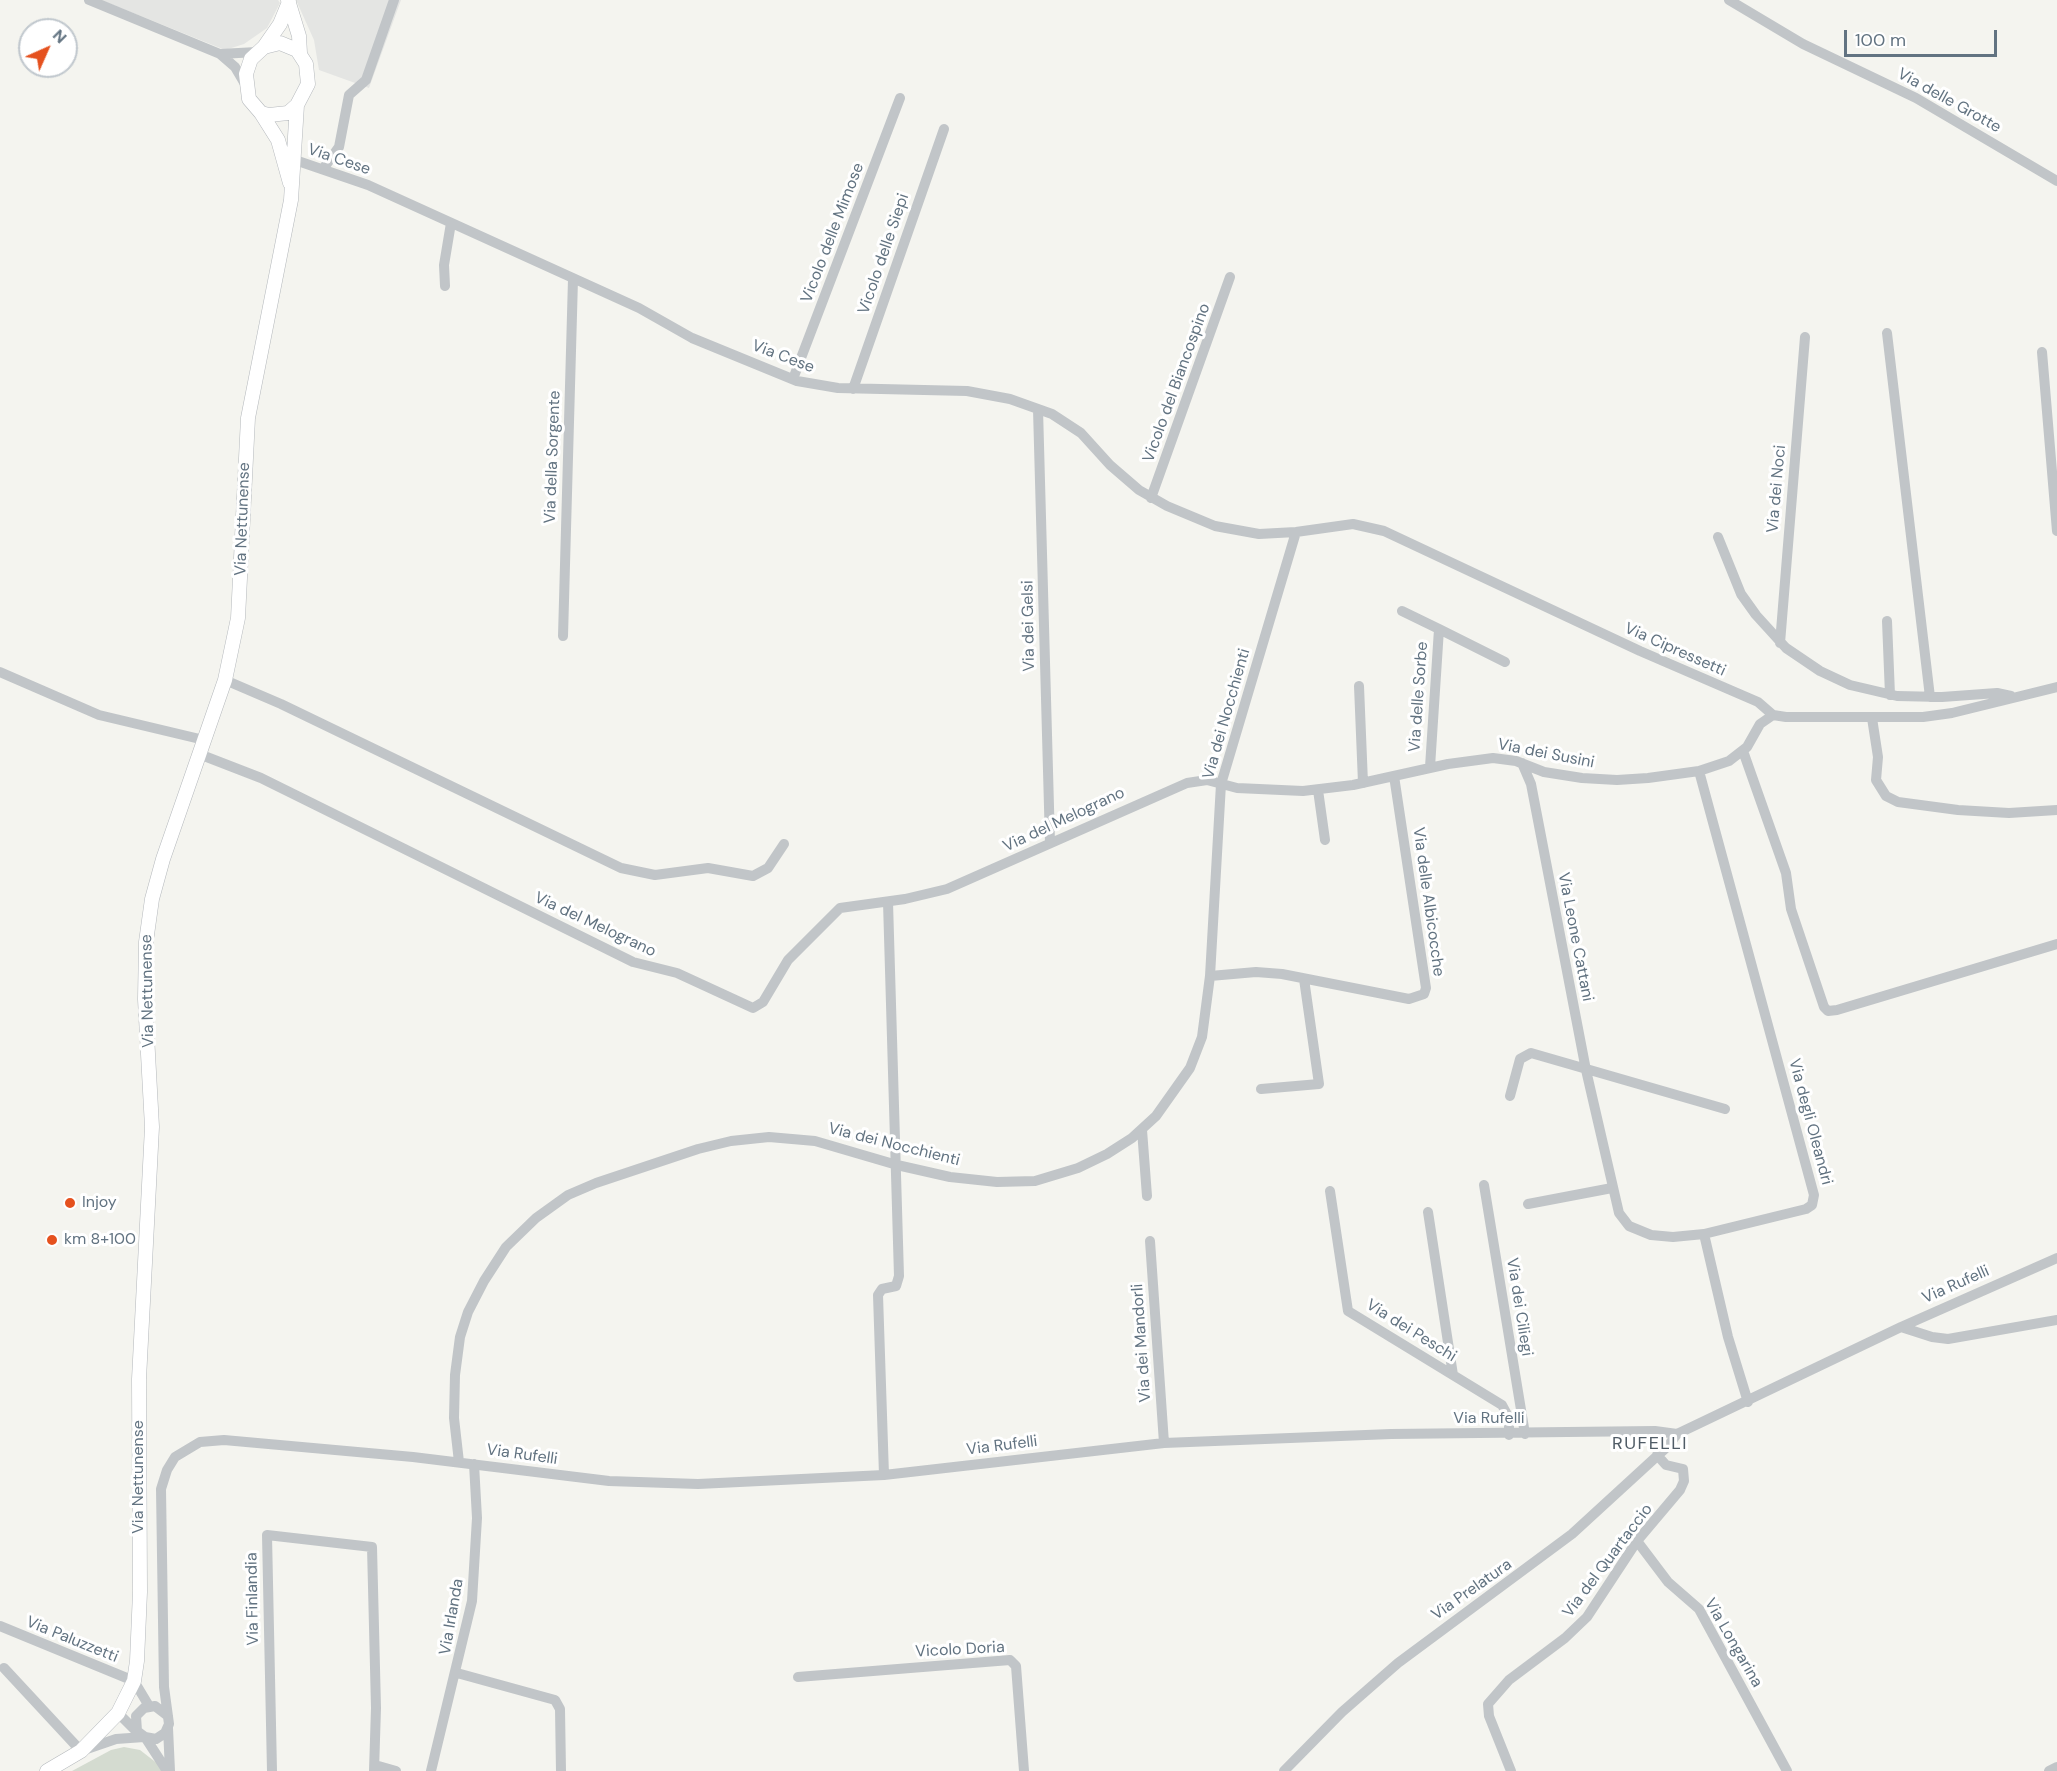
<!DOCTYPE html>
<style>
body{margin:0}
#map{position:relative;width:2057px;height:1771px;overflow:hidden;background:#f4f4ef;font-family:"DM Sans",sans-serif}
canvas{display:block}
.north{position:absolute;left:18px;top:18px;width:60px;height:60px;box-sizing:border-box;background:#fff;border:2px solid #c0c7cd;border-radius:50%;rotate:45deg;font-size:16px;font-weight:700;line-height:24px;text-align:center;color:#627381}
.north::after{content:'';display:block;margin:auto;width:21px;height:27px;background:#e5511e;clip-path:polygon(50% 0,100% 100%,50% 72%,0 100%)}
.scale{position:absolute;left:1844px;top:30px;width:153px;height:27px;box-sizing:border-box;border:3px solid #627381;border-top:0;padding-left:8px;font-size:18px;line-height:21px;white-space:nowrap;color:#627381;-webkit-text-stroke:4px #fff;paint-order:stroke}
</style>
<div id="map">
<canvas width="2057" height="1771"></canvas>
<div class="north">N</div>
<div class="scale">100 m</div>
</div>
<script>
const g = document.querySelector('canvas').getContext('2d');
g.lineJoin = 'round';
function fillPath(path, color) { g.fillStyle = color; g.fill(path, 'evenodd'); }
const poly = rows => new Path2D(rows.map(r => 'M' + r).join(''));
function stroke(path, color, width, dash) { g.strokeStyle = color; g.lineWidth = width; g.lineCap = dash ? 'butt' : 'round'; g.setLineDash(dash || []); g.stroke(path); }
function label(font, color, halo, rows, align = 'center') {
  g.font = font + ' "DM Sans",sans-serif'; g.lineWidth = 6; g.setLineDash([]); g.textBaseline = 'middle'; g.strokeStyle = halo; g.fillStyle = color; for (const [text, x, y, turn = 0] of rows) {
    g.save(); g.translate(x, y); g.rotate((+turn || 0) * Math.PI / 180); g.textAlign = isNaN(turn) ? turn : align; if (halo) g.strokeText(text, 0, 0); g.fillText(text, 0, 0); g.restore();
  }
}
const built = poly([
 [101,0,278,0,280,3,267,28,244,44,225,50],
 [296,0,401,0,369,88,319,70,314,40]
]);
const green = poly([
 [124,1747,140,1750,158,1764,162,1771,72,1771,111,1750]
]);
const minor = poly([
 [89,0,220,54,235,67,245,84],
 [1729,0,1803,44,1916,98,2057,181],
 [220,54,257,52],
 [295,160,368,185,639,308,692,338,797,381,838,388,967,391,1010,399,1052,414,1081,433,1110,465,1139,490,1167,506,1215,526,1259,534,1296,532,1353,524,1384,531,1640,651,1758,702,1773,715,1786,717,1923,717,1952,713,2057,687],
 [323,169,339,147,349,95,366,80,394,0],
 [445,286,444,265,451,223],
 [1887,333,1930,697],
 [2042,352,2057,531],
 [793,379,900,98],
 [853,389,944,129],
 [1038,409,1050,843],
 [1151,498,1230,277],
 [1718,537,1741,594,1756,615,1786,648,1820,671,1850,685,1897,696,1942,697,1997,693,2011,696],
 [1402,611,1439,629],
 [1887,621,1890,695],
 [563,636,573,279],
 [1780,643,1805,337],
 [0,672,99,715,204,740],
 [225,680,281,704,621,868,655,875,708,868,753,876,768,868,784,844],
 [1359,686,1363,783],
 [1872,718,1878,757,1876,780,1886,796,1898,802,1958,810,2009,813,2057,810],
 [1743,751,1786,873,1791,909,1824,1007,1828,1011,1837,1010,2057,944],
 [199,754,261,778,633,962,677,973,753,1008,763,1002,788,960,840,908,905,899,947,889,1187,783,1207,780,1237,788,1303,791,1353,785,1448,764,1493,758,1516,761,1544,772,1582,778,1617,780,1648,778,1699,771,1729,761,1747,747,1760,724,1773,715],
 [1522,763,1531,784,1586,1070,1619,1213,1629,1226,1651,1235,1673,1237,1704,1234],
 [1430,767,1439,629,1505,662],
 [1699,771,1814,1195,1812,1205,1806,1209,1704,1234,1728,1337,1748,1402],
 [1318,790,1325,840],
 [1210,976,1256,972,1282,974,1409,999,1424,994,1426,988,1394,776],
 [1261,1089,1319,1084,1304,979],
 [1510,1096,1520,1059,1531,1053,1725,1109],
 [1142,1130,1147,1196],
 [1484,1185,1525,1434],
 [1330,1191,1348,1311,1502,1405,1509,1418,1509,1435],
 [1528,1204,1612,1188],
 [1428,1212,1453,1375],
 [1150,1241,1164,1443],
 [1901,1327,1932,1337,1948,1339,2057,1320],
 [459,1462,454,1418,455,1375,460,1337,468,1312,484,1281,506,1247,536,1218,568,1195,596,1183,698,1149,731,1141,769,1137,815,1141,897,1165,950,1177,997,1182,1035,1181,1078,1168,1107,1154,1132,1138,1156,1116,1190,1068,1202,1037,1210,976,1221,784,1296,532],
 [884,1475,878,1295,882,1289,896,1286,899,1276,888,902],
 [1637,1541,1668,1582,1699,1609,1787,1771],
 [0,1626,134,1681,149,1706],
 [4,1668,81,1751,116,1739,144,1737],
 [457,1673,555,1700,560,1709,561,1771],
 [798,1677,1010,1660,1016,1666,1024,1771],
 [118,1713,139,1734],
 [168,1716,155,1706,144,1708,136,1716,137,1731,145,1737,156,1739,165,1733,169,1724,164,1687,161,1489,167,1470,175,1457,200,1442,224,1440,413,1457,609,1481,698,1484,884,1475,1164,1443,1391,1434,1655,1431,1677,1434,1901,1327,2057,1258],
 [168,1728,170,1771],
 [145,1737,167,1771],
 [375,1765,396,1771],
 [272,1771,267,1535,372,1547,376,1708,374,1771],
 [431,1771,472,1601,477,1518,474,1464],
 [1284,1771,1342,1712,1398,1663,1572,1534,1668,1446,1677,1434],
 [1511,1771,1489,1716,1488,1704,1509,1680,1565,1638,1587,1617,1637,1541,1680,1490,1684,1481,1683,1469,1666,1465,1657,1455],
 [2049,1771,2057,1767]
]);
const major = poly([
 [288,0,299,36,300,53],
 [264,47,280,24,289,2],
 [261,113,278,140,290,183],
 [47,1771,81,1751,118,1713,134,1681,137,1661,140,1592,139,1379,152,1127,145,999,146,942,152,899,163,859,225,680,238,618,248,418,291,200,297,105,308,84,306,64,297,50,280,43,264,47,251,59,246,74,249,99,261,113,269,115,288,113,297,105]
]);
const markers = [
 [70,1203,6,"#e5511e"],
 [52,1240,6,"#e5511e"]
];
const streetNames = [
 ["Via delle Grotte",1949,101,29],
 ["Via Cese",339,160,19],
 ["Vicolo delle Mimose",833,233,-69],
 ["Vicolo delle Siepi",884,254,-71],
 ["Via Cese",783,357,21],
 ["Vicolo del Biancospino",1177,383,-70],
 ["Via della Sorgente",553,457,-88],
 ["Via dei Noci",1777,489,-85],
 ["Via Nettunense",243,519,-88],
 ["Via dei Gelsi",1029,626,-91],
 ["Via Cipressetti",1675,650,24],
 ["Via delle Sorbe",1419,697,-86],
 ["Via dei Nocchienti",1227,714,-74],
 ["Via dei Susini",1546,754,11],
 ["Via del Melograno",1064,820,-25],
 ["Via delle Albicocche",1428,902,82],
 ["Via del Melograno",595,925,25],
 ["Via Leone Cattani",1575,937,79],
 ["Via Nettunense",148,991,-91],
 ["Via degli Oleandri",1810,1122,75],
 ["Via dei Nocchienti",894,1145,14],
 ["Via Rufelli",1956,1285,-24],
 ["Via dei Ciliegi",1519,1307,81],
 ["Via dei Peschi",1411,1331,32],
 ["Via dei Mandorli",1142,1343,-94],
 ["Via Rufelli",1489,1419],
 ["Via Rufelli",1002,1446,-7],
 ["Via Rufelli",522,1455,8],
 ["Via Nettunense",139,1477,-90],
 ["Via del Quartaccio",1608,1561,-53],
 ["Via Prelatura",1472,1590,-35],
 ["Via Finlandia",253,1599,-91],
 ["Via Irlanda",452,1617,-80],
 ["Via Paluzzetti",72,1640,22],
 ["Via Longarina",1733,1643,60],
 ["Vicolo Doria",960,1650,-3]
];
const poiNames = [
 ["Injoy",82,1203],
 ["km 8+100",64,1240]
];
const neighbourhoodNames = [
 ["RUFELLI",1650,1444]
];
fillPath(built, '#e4e5e3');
fillPath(green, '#d4dbd0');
stroke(major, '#b4b8bc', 15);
stroke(minor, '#c1c5c8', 10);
stroke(major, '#fff', 14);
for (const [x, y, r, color] of markers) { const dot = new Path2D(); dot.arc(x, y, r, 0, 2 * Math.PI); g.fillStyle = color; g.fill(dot); stroke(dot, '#fff', 2); }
label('16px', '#627381', '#fff', streetNames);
label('16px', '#627381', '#fff', poiNames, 'left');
g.letterSpacing = '1.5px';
label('18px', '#505c66', '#fff', neighbourhoodNames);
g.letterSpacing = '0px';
</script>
